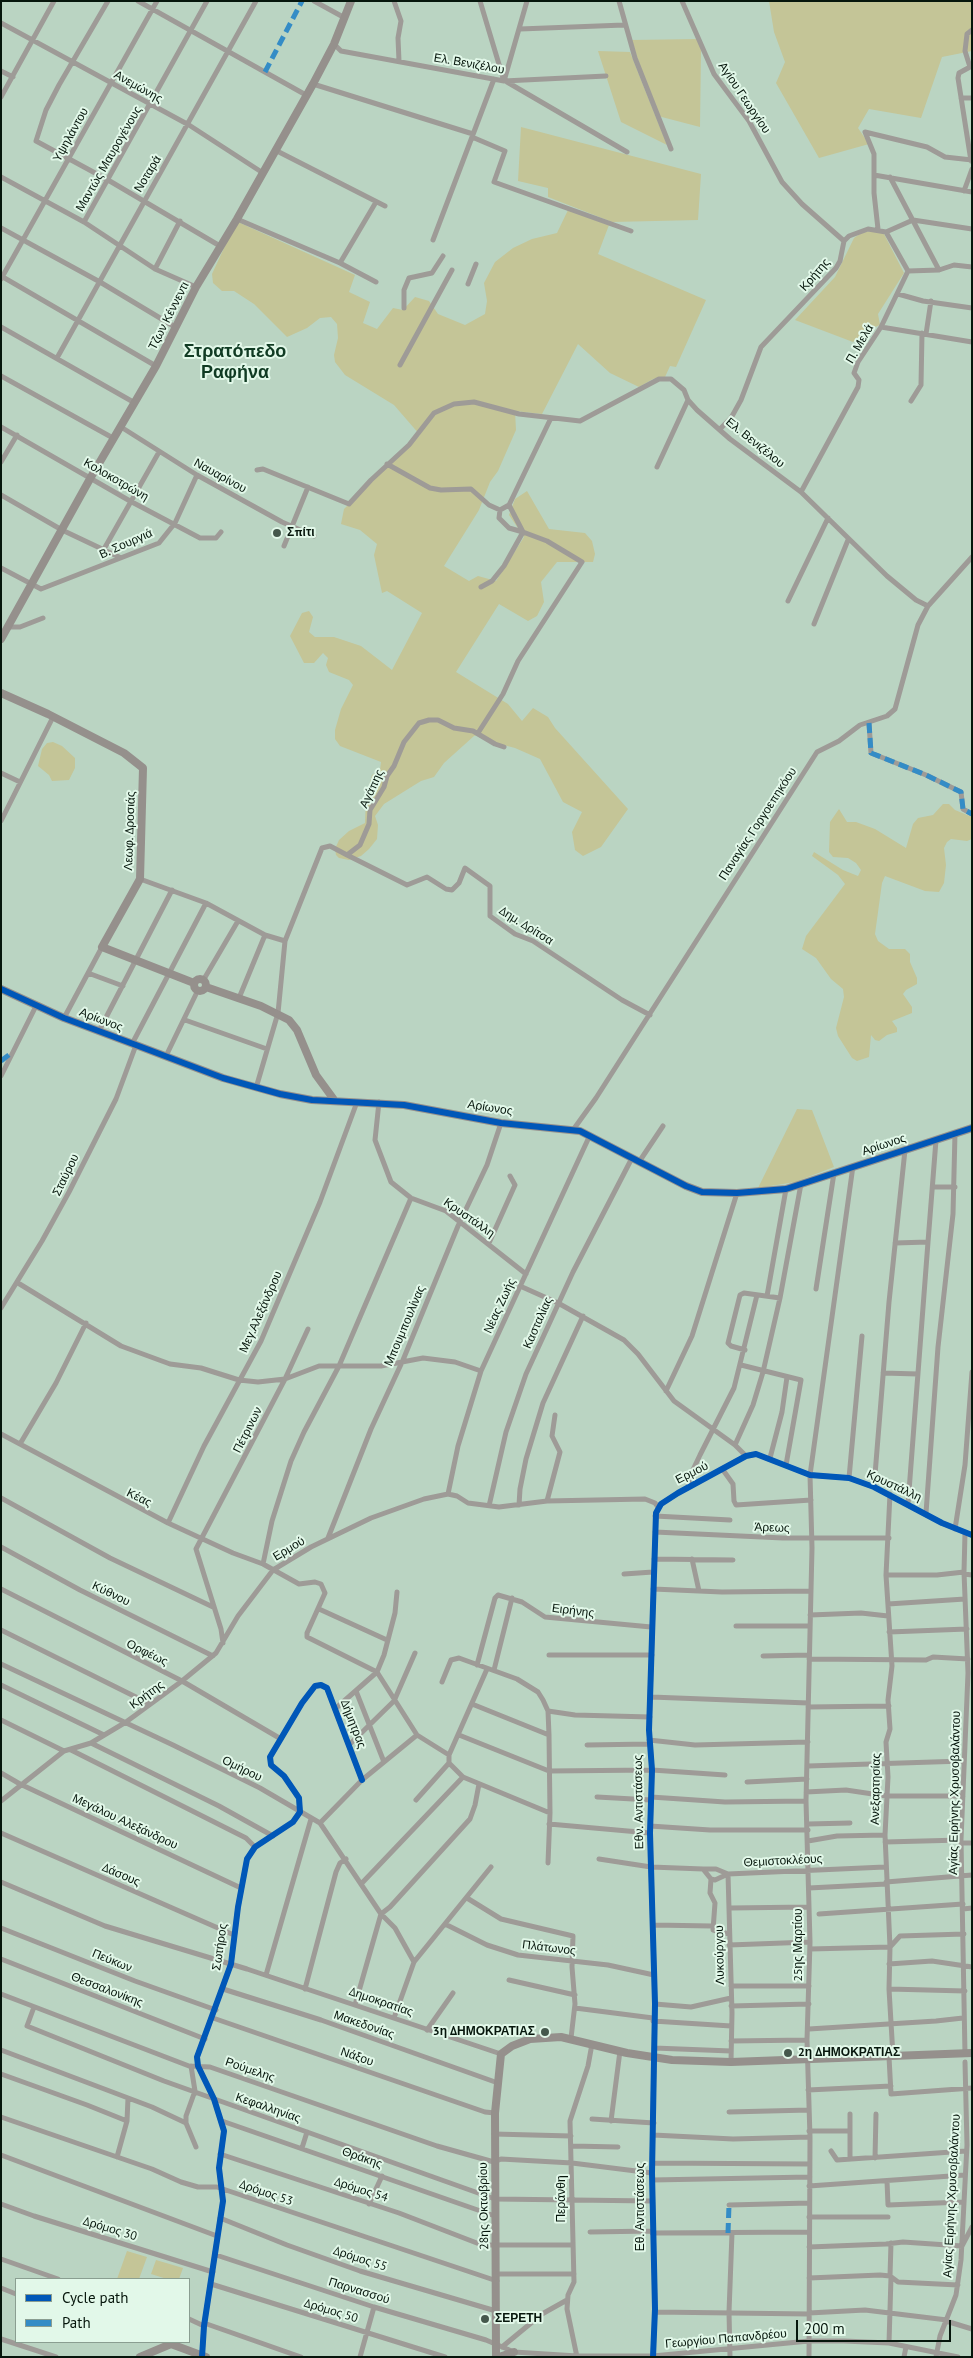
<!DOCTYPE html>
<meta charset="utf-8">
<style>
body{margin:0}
#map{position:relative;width:973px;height:2358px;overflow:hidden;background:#bad4c2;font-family:"PT Sans",sans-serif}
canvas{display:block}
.frame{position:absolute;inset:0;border:2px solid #06160c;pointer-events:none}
.legend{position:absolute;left:15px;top:2278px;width:175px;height:65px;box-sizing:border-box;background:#e2f8e9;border:1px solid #8a9e91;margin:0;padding:6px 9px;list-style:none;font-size:15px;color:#06160c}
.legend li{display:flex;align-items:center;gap:10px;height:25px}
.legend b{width:25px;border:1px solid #8a9e91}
.scale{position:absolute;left:796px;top:2320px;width:155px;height:22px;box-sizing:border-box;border:2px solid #06160c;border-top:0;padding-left:6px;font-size:15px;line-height:18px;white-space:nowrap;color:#06160c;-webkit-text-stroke:4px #e2f8e9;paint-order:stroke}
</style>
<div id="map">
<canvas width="973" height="2358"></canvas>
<div class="frame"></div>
<ul class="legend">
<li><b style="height:6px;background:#0057b8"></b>Cycle path</li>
<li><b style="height:6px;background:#348cc6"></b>Path</li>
</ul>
<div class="scale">200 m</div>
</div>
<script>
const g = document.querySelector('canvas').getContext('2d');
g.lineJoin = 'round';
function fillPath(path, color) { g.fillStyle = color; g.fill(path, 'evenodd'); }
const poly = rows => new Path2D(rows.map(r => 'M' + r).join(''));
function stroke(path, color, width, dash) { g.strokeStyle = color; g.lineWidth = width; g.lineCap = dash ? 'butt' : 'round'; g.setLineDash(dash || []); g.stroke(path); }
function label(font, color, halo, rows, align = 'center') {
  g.font = font + ' "PT Sans",sans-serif'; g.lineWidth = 4; g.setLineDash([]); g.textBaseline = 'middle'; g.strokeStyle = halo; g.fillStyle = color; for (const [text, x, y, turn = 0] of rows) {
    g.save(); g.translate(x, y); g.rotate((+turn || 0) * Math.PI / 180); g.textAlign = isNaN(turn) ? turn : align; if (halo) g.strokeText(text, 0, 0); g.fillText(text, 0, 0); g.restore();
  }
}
const green = poly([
 [769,1,972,1,972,51,942,57,921,118,869,109,858,128,869,144,819,158,776,83,785,62,774,32],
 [698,39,701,50,700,127,658,116,631,40],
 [598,51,630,52,667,145,621,122],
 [521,127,701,174,698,220,612,222,548,197,548,188,518,181],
 [568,210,609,225,598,254,706,300,676,367,670,366,665,377,653,379,639,387,610,373,578,344,542,414,515,411,516,430,498,471,490,482,479,510,444,566,469,581,478,576,496,581,524,537,509,515,515,499,527,491,549,529,585,533,592,541,595,554,593,562,557,562,541,582,544,602,537,616,528,621,499,604,456,672,508,704,522,721,533,708,548,717,555,728,628,809,601,847,583,856,575,850,572,832,582,812,563,802,540,759,515,748,496,743,481,734,474,736,444,763,434,777,421,781,384,804,375,816,378,825,377,839,369,849,361,856,349,860,339,858,336,855,335,849,339,840,349,831,365,823,366,797,372,775,380,770,381,762,340,746,335,739,335,730,341,709,353,685,349,680,329,672,326,665,328,658,323,653,314,663,304,663,290,636,302,613,309,611,313,617,309,632,315,637,334,637,361,646,392,670,422,613,387,591,382,593,374,555,377,544,360,530,341,524,344,509,420,435,394,405,345,375,335,362,334,355,338,338,337,324,331,317,320,318,307,328,287,337,254,304,234,291,222,291,213,283,212,274,230,235,238,222,355,275,349,292,370,302,363,323,377,329,393,308,403,310,415,297,429,301,438,314,465,325,485,314,487,301,484,283,495,262,513,248,532,239,557,233],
 [876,230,884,234,904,273,878,314,880,325,868,330,853,342,795,320,835,277,854,238,861,233],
 [53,742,62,746,75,758,75,768,69,780,52,781,49,775,38,766,42,749,47,743],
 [943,804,949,804,955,810,972,817,972,839,967,841,951,839,947,842,944,848,946,865,944,883,939,892,925,891,885,876,882,883,875,934,878,941,889,949,905,949,910,954,910,962,917,978,917,984,906,990,903,994,912,1007,912,1013,892,1021,897,1028,897,1032,887,1035,879,1041,875,1040,871,1035,869,1057,857,1061,852,1058,838,1036,836,1028,844,997,843,989,831,979,816,958,802,949,806,936,845,884,838,875,812,856,814,852,843,870,858,876,861,870,856,863,848,858,833,857,829,852,830,822,839,809,847,822,856,822,875,829,906,848,913,824,918,818,933,815],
 [797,1109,812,1110,834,1167,795,1182,758,1188],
 [127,2251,147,2257,139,2279,117,2279],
 [156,2260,183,2268,179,2279,167,2279,151,2274]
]);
const street = poly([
 [108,1,59,85,46,110,36,141,108,180,220,246],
 [138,1,306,95],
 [314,1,345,18],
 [394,1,401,21,398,38,399,61],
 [480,1,504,81],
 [619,1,635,58,671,149],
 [682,1,714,74,749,121,782,182,802,204,844,241],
 [1,23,189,125,263,173],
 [520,29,624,25],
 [334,44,341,51,504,81,606,76],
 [1,71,13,77],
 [504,81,527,1],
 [507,82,627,152],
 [313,84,473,134],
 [1,97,54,1],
 [961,98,972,98],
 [472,137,505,151,494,182,631,231],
 [275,150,385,206],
 [971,161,958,78,959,73,970,67,965,51,967,34,972,30],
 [874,175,972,192],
 [1,177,84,222,155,269,196,287],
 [890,177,939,270],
 [964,191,972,169],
 [237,219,340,263,376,282],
 [84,222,207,1],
 [1,228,100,282,175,327],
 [878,229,874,193,874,154,865,132,927,147,945,157,972,160],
 [433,240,494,79],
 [340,263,376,202],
 [155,269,180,221],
 [908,271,939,270,954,265,972,267],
 [1,276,156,366],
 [1,279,157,1],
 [468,284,476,264],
 [898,294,923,301,972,308],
 [404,308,404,290,409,278,432,273,443,256],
 [1,327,135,403],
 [881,327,972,342],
 [926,334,931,301],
 [57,358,256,1],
 [400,365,452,270],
 [1,376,113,438],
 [911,401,921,385,922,333],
 [1,427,130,501,200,538,216,538,221,532],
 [121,427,197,475,282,522,314,536],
 [720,429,731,418,741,400,761,347,836,268,840,261,844,241,849,236,868,229,886,232,913,220,972,229],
 [1,462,17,435],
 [387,464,430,488,441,490,471,489,489,505,500,510,509,505,523,532,547,541,582,562,518,661,503,694,478,733],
 [657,467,688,400],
 [257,470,263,469,349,504,371,480,409,445,434,413,454,404,474,402,519,414,580,421,659,379,671,379,684,390,688,400,697,410,730,439,801,492,887,576,916,600,928,606],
 [801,492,858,387,859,380,854,373,858,362,881,327,908,271,886,232],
 [1,495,62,530,119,557],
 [509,505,551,418],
 [284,546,308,487],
 [104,549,159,452],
 [1,568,41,589,159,543,175,523,197,475],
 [481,587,492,581,504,566,523,532,509,528,499,518,500,510],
 [788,601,828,518],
 [814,624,848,540],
 [8,627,20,627,43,618],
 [869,723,871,753,926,775,961,792,963,809,972,814],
 [1,773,20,782],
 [1,821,53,717],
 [347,855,407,885,427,877,446,889,452,890,459,883,465,868,490,886,490,916,515,934,533,941,622,1000,650,1015],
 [140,879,206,903,265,935,285,941],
 [88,973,123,986],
 [204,979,238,921],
 [239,998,265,935],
 [64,1018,102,947],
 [185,1020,267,1049],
 [99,1031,172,890],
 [132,1044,206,903],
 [166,1056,198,990],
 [1,1076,36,1006],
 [256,1088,278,1013,285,941,322,848,330,846,347,855,360,845,369,824,370,810,384,787,387,776,394,766,404,742,419,723,429,720,438,720,454,728,473,731,495,744,504,747],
 [379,1102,375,1140,391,1182,411,1198,446,1211,526,1274],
 [573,1130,596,1098,817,752,839,741,860,725,887,716,895,709,918,625,928,606,972,557],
 [639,1162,663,1126],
 [933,1187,955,1187],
 [928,1242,936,1140],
 [489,1243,515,1185,510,1176],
 [895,1243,928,1242,908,1504],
 [18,1283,121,1346,170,1364,201,1368,239,1380,258,1382,285,1379,319,1366,381,1366,423,1358,455,1362,481,1371],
 [520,1286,558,1303,624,1340,638,1354,674,1401,735,1445,746,1456],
 [816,1289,834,1173],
 [767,1296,786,1189],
 [1,1308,42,1241,69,1192,116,1099,136,1045],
 [745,1350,731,1346,728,1343,740,1295,744,1293,780,1298],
 [741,1365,801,1380,786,1465],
 [883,1373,918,1374],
 [666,1391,692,1336,737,1193],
 [1,1434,168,1523,233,1553,263,1564,299,1584,315,1582,321,1584,325,1593,307,1633,307,1637,377,1672,417,1735,449,1755],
 [20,1444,56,1383,86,1323],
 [735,1445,753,1405,763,1372,780,1298,801,1184],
 [770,1458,782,1412,787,1377],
 [723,1470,733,1484,734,1501,736,1505,811,1500],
 [849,1478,862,1336],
 [688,1487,690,1476,700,1455,734,1388,757,1295],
 [874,1487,889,1302,905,1150],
 [448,1494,458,1446,481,1371,590,1135],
 [890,1494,886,1575,892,1666,888,1700,890,1729,886,1742,888,1777,885,1835,890,1947,889,1989,893,2056],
 [1,1498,110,1558,213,1607],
 [547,1501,560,1452,552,1436,555,1415],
 [519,1505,520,1489,526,1459,543,1403,583,1316],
 [489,1506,506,1432,526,1374,573,1272,632,1158],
 [926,1513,938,1347,953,1214,955,1133],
 [655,1516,730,1520],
 [168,1523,204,1446,261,1341,320,1202,357,1102],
 [955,1529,965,1465,972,1372],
 [655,1532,783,1538,889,1538],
 [328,1538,371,1429,403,1360,458,1226,487,1165,501,1123],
 [1,1547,80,1590,213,1656],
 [654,1559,733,1560],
 [692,1559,699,1591],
 [263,1564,272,1521,291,1461,304,1432,339,1366,411,1198],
 [624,1574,653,1572],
 [964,1574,972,1575],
 [886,1575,937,1575,964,1572],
 [1,1589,182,1681,281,1739],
 [653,1589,722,1592,811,1591],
 [888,1604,965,1599],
 [319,1609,387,1640],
 [810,1615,861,1613,888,1616],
 [736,1626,810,1626],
 [1,1630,150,1704],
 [889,1632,967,1629],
 [223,1643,221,1629,196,1549,285,1379,308,1329],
 [549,1655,652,1655],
 [763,1656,809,1655],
 [809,1659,926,1660,933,1657,968,1659],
 [1,1664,173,1745,260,1788,320,1823,381,1914,395,1928,414,1962],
 [477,1665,495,1598,498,1595,522,1602,545,1617,651,1627],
 [494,1670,512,1598],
 [442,1682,451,1660,459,1658,517,1679,538,1692,543,1700,548,1711,549,1735,550,1813,548,1863],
 [1,1685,104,1735],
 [356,1691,384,1762],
 [651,1697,808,1703],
 [472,1704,549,1735],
 [808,1707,889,1706],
 [335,1709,377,1672,384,1655,395,1613,397,1592],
 [548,1711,575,1715,650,1717],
 [1,1720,64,1751],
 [459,1735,549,1771,652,1770,725,1775],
 [649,1740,695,1745,808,1742],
 [91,1743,219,1806,273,1836],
 [349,1745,394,1701,415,1653],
 [587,1745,649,1744],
 [71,1750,246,1838,255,1847],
 [449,1763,463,1777,550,1813],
 [808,1766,964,1761],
 [1,1773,20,1784,241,1888],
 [747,1782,807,1779],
 [806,1792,846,1790,886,1796,963,1796],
 [597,1797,651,1800],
 [651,1797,725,1802,806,1801],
 [416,1800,449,1763,449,1755,487,1669],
 [1,1801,64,1751,91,1743,126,1722,182,1681,216,1653,238,1616,273,1570,311,1547,371,1518,424,1499,448,1494,457,1496,468,1503,499,1507,547,1501,645,1499,655,1503,658,1507],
 [320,1823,362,1780,417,1735],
 [549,1824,650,1833],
 [808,1824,850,1823],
 [650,1826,710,1830,808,1830],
 [1,1833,234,1935],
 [808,1841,837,1836,885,1835],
 [885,1842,961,1840],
 [961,1843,972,1843],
 [599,1859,651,1867,703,1869,711,1879,715,1880,728,1874,885,1867],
 [703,1869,716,1869,728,1874,732,2013,731,2062],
 [711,1879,710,1893,715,1903,713,1930,729,1934],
 [1,1882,105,1926,247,1969,501,2054],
 [886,1882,972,1875],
 [362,1883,463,1777],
 [809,1888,886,1884],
 [467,1898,501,1919,573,1936,572,1967,575,2004,571,2038],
 [730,1908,809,1907],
 [963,1909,972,1908],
 [819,1914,963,1904],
 [445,1924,487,1945,518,1955,608,1965,654,1975],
 [653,1925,712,1926],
 [1,1928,135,1981,216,2010],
 [729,1945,810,1942],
 [810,1949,890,1947,900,1936,964,1934],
 [1,1959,205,2039],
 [889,1964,932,1961,972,1967],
 [266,1975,311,1819],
 [509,1980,575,1995],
 [731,1986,809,1986],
 [223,1989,321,2020,498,2083],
 [305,1989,336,1872,340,1863,346,1859],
 [889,1989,965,1991],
 [1,1994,189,2066,210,2067,437,2146,494,2162,501,2159,572,2163,652,2173],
 [655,2004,691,2007,731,1998],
 [355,2005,381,1914,390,1907,470,1819,475,1805,479,1784],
 [731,2006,809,2004],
 [34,2007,27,2026,164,2081,495,2199,652,2201],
 [575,2008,653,2018],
 [213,2018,485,2112,495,2113],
 [394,2018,414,1962,491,1867],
 [653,2021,731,2026],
 [809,2029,936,2021,963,2018],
 [427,2030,453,1993],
 [731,2041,807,2040],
 [654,2048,731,2051],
 [1,2050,152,2107,186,2123],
 [965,2054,961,1840,968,1673,964,1572,965,1533],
 [889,2057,891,2094,972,2088],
 [191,2066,195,2091,186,2116,186,2123,196,2147],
 [1,2074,87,2105,127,2121,117,2157],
 [808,2090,891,2086],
 [729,2112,809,2110],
 [850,2114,850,2159],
 [1,2117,152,2169,181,2182,198,2187,217,2187,497,2281],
 [592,2119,654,2123],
 [127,2121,128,2098],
 [222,2121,495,2216],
 [611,2121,620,2051],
 [809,2131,850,2131],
 [494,2134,571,2136],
 [653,2135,733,2139,810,2137],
 [572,2146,618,2147],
 [302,2148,307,2132],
 [831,2151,837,2160,966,2151],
 [220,2154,399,2213,482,2245,572,2245],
 [1,2155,217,2236],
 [875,2158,876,2114],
 [652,2163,810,2164],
 [652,2180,810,2177],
 [887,2181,888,2205,963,2202],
 [809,2186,965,2175],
 [1,2204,34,2216,213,2272],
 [369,2204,382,2176],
 [729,2205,809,2203],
 [809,2217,888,2217],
 [220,2218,287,2245,360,2271,496,2311],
 [590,2232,652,2231],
 [652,2233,809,2232],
 [809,2247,886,2244,903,2242,962,2246,972,2227],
 [216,2255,374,2307,486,2340,514,2352,577,2356,653,2356,809,2341,844,2341,889,2343,958,2357],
 [1,2259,58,2279],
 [497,2274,574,2274],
 [890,2276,891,2243],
 [809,2278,880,2275,890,2276,898,2282,958,2285],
 [211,2284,445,2357],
 [1,2288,16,2294],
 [655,2312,809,2314],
 [809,2313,865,2310,947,2320],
 [189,2319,204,2326],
 [946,2321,972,2329],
 [204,2323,301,2357],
 [1,2339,56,2357],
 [889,2343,891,2277],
 [502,2347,542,2314,567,2300],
 [202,2356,204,2326,223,2201,219,2168,224,2131,214,2099,198,2066,197,2057,231,1964,238,1907,247,1859,255,1847,293,1822,300,1812,299,1798,284,1776,271,1765,270,1757,302,1703,315,1686,321,1685,327,1688,362,1780],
 [360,2357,374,2307],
 [577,2357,567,2309,568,2295,574,2282,570,2121,588,2066,592,2044],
 [653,2357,655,2309,652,2173,655,2004,650,1833,652,1770,649,1730,656,1513,661,1504,678,1493,746,1456,756,1454,810,1475,849,1478,874,1487,942,1523,972,1535],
 [730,2357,729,2312,732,2233],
 [809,2357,810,2137,807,2040,810,1942,806,1801,812,1548,810,1475,853,1166],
 [904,2357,906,2347],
 [936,2357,940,2336,956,2295,961,2260,967,2145,965,2062]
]);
const secondary = poly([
 [1,639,91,477,156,366,196,287,237,219,313,84,334,44,351,1],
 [1,693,48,714,124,753,143,768,140,879,102,947,194,983],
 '194 985a6 6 0 1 1 12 0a6 6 0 1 1-12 0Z',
 [206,987,261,1006,289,1020,297,1030,316,1075,335,1101],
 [1,989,64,1018,136,1045,223,1078,280,1094,312,1100,404,1105,501,1123,580,1131,686,1186,702,1192,737,1193,786,1189,972,1128],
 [140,2357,171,2344,206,2357],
 [496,2357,495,2113,501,2054,512,2046,530,2039,561,2037,627,2053,672,2060,731,2062,972,2053],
 [499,2357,514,2352]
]);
const quiet = poly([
 [265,72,302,1],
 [869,723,871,753,926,775,961,792,963,809,972,814],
 [1,1061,10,1054],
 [728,2233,729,2205]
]);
const cycleway = poly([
 [1,989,64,1018,136,1045,223,1078,280,1094,312,1100,404,1105,501,1123,580,1131,686,1186,702,1192,737,1193,786,1189,972,1128],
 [202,2357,204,2326,223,2201,219,2168,224,2131,214,2099,198,2066,197,2057,231,1964,238,1907,247,1859,255,1847,293,1822,300,1812,299,1798,284,1776,271,1765,270,1757,302,1703,315,1686,321,1685,327,1688,362,1780],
 [653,2357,655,2309,652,2173,655,2004,650,1833,652,1770,649,1730,656,1513,661,1504,678,1493,746,1456,756,1454,810,1475,849,1478,874,1487,942,1523,972,1535]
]);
const markers = [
 [277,533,5,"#45584c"],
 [545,2032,5,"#45584c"],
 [788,2053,5,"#45584c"],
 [485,2319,5,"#45584c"]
];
const streetNames = [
 ["Ελ. Βενιζέλου",469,64,10],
 ["Ανεμώνης",138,87,29],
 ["Αγίου Γεωργίου",744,98,56],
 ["Υψηλάντου",71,135,-61],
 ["Μαντώς Μαυρογένους",109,159,-60],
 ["Νοταρά",148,174,-59],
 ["Κρήτης",815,275,-49],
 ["Τζων Κέννεντι",169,316,-63],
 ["Π. Μελά",860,344,-60],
 ["Ελ. Βενιζέλου",755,443,39],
 ["Ναυαρίνου",220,476,29],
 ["Κολοκοτρώνη",116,480,30],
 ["Β. Σουργιά",126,544,-24],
 ["Αγάπης",372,789,-65],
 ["Παναγίας Γοργοεπηκόου",758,824,-57],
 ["Λεωφ. Δροσιάς",130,831,-88],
 ["Δημ. Δρίτσα",526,926,32],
 ["Αρίωνος",101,1020,21],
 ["Αρίωνος",490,1108,9],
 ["Αρίωνος",884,1145,-18],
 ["Σταύρου",66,1175,-64],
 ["Κρυστάλλη",469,1218,35],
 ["Νέας Ζωής",500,1306,-65],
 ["Μεγ.Αλεξάνδρου",261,1312,-66],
 ["Κασταλίας",538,1323,-66],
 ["Μπουμπουλίνας",405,1326,-67],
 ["Πέτρινων",248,1430,-63],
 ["Ερμού",692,1473,-27],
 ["Κρυστάλλη",894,1486,25],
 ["Κέας",139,1498,27],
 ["Άρεως",772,1528,2],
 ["Ερμού",289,1549,-31],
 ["Κύθνου",111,1594,26],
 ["Ειρήνης",573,1611,7],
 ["Ορφέως",147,1653,26],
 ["Κρήτης",147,1695,-36],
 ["Δήμητρας",353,1724,69],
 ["Ομήρου",242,1769,26],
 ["Ανεξαρτησίας",876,1789,-89],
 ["Αγίας Ειρήνης Χρυσοβαλάντου",955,1793,-89],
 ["Εθν. Αντιστάσεως",639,1802,-91],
 ["Μεγάλου Αλεξάνδρου",125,1822,25],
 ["Θεμιστοκλέους",783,1861,-3],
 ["Δάσους",121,1875,23],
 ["25ης Μαρτίου",799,1945,-90],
 ["Σωτήρος",220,1947,-82],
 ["Πλάτωνος",549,1948,7],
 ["Λυκούργου",720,1955,-91],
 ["Πεύκων",112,1961,22],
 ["Θεσσαλονίκης",107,1990,21],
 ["Δημοκρατίας",381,2002,19],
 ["Μακεδονίας",364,2025,19],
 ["Νάξου",357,2057,19],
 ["Ρούμελης",250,2070,19],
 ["Κεφαλληνίας",268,2108,19],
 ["Θράκης",362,2158,19],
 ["Δρόμος 54",361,2190,18],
 ["Δρόμος 53",266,2193,19],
 ["Αγίας Ειρήνης Χρυσοβαλάντου",952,2196,-87],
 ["Περάνθη",562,2199,-90],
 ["28ης Οκτωβρίου",484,2206,-91],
 ["Εθ. Αντιστάσεως",641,2207,-90],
 ["Δρόμος 30",110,2229,17],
 ["Δρόμος 55",360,2259,18],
 ["Παρνασσού",359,2291,17],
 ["Δρόμος 50",331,2311,17],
 ["Γεωργίου Παπανδρέου",726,2339,-5]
];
const poiNames = [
 ["Σπίτι",287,533],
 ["3η ΔΗΜΟΚΡΑΤΙΑΣ",535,2032,"right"],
 ["2η ΔΗΜΟΚΡΑΤΙΑΣ",798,2053],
 ["ΣΕΡΕΤΗ",495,2319]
];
const districtNames = [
 ["Στρατόπεδο",235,352],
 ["Ραφήνα",235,373]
];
fillPath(green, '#c4c597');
stroke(street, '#9e9b97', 5);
stroke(secondary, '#95908c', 8);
stroke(quiet, '#348cc6', 5, [10, 5]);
stroke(cycleway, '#0057b8', 6);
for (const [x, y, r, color] of markers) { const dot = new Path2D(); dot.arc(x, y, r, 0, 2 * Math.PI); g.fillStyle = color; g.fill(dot); stroke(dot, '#e2f8e9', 2); }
label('12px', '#06160c', '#e2f8e9', streetNames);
label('bold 12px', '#06160c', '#e2f8e9', poiNames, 'left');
label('bold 18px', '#103b23', '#e2f8e9', districtNames);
</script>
